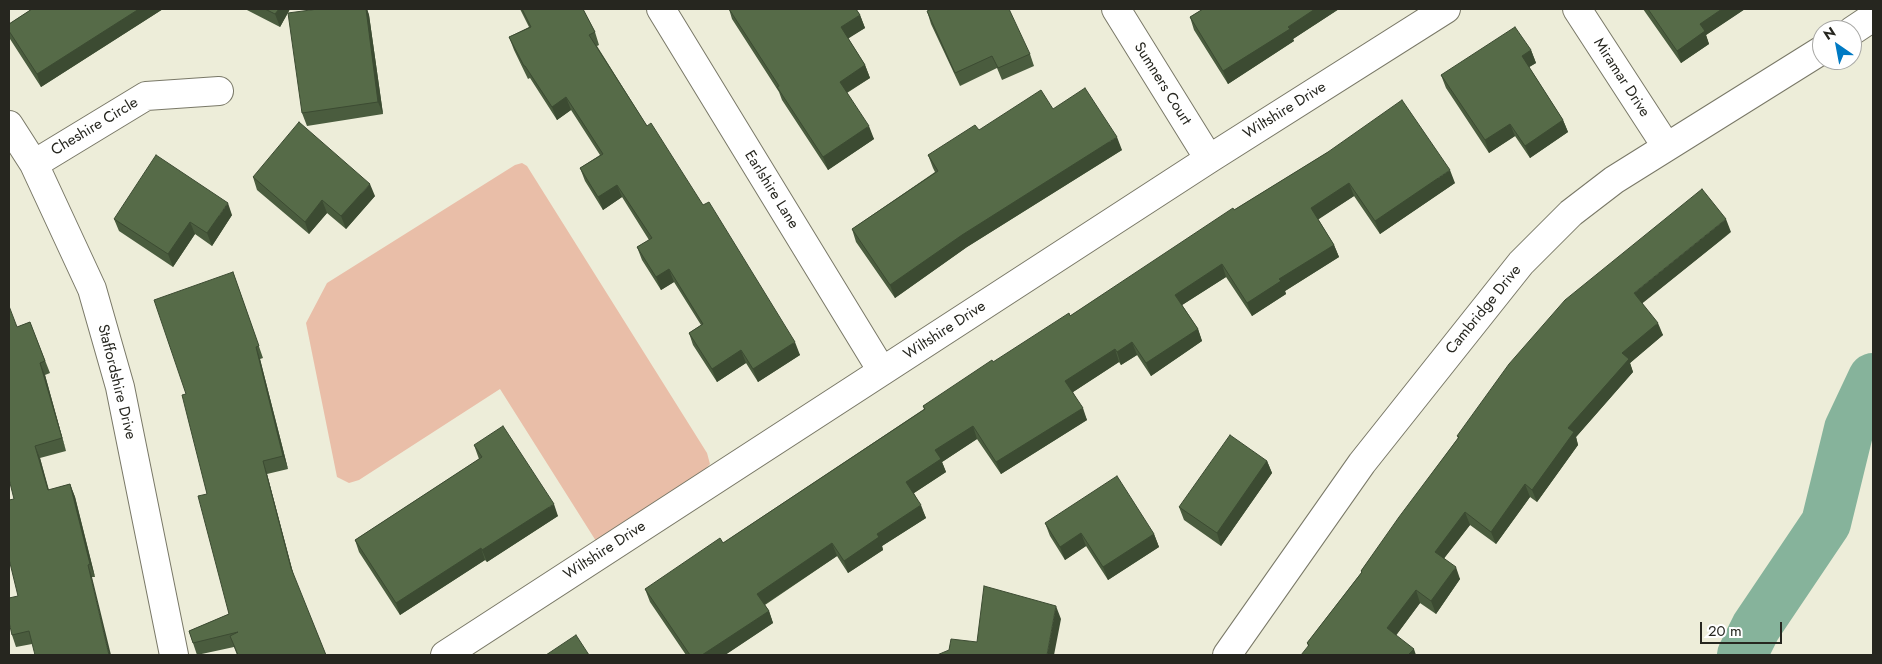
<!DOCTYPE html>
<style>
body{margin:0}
#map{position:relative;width:1882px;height:664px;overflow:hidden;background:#ededd9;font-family:Jost,sans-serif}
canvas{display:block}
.frame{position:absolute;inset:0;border:10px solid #26261f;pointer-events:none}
.north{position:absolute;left:1812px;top:20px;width:50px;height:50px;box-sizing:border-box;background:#fff;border:1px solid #a8a8a5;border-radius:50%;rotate:327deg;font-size:14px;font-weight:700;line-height:20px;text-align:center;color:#26261f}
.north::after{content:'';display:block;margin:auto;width:18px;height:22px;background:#007ac3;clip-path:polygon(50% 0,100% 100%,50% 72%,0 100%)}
.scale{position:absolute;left:1700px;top:622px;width:82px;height:22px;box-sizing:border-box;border:2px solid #26261f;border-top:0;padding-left:6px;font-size:15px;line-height:18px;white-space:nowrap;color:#26261f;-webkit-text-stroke:4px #fff;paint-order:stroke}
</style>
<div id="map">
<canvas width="1882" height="664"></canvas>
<div class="frame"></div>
<div class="north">N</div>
<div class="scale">20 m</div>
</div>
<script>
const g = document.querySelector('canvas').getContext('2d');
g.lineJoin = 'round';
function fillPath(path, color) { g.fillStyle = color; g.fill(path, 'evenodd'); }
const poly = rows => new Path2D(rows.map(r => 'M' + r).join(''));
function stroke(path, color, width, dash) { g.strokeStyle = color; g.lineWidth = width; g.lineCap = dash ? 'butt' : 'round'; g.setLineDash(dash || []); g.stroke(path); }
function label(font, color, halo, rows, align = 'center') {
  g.font = font + ' Jost,sans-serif'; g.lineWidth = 5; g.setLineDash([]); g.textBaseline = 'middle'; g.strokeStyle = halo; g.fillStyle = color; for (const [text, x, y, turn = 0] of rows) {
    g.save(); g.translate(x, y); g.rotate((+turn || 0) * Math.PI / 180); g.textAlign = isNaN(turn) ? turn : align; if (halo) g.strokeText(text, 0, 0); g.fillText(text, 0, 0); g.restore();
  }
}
const green = poly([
 [522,163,527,166,707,453,710,464,701,474,596,541,500,389,359,480,349,483,337,477,306,323,327,283,515,165]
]);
const river = poly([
 [1742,655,1756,627,1826,523,1849,429,1873,378]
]);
const street = poly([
 [661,9,882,371],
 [1116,9,1209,159],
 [1577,9,1666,146],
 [1852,31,1873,17],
 [9,125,34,164,92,289,120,387,174,655],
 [34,164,146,96,219,91],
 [445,655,1209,159,1446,9],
 [1227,655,1362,463,1521,263,1571,213,1614,180,1822,50]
]);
const wall = poly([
 [32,9,163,9,41,87,10,39,9,35,9,24],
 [245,9,290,9,280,27],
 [318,9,367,9,369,15,383,114,307,126,302,113],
 [520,9,583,9,595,32,599,45,597,46,647,126,800,355,758,382,746,363,717,382,693,345,689,333,701,325,674,282,661,290,642,260,637,247,649,240,622,197,603,210,585,181,580,168,600,155,571,110,557,120,530,78,528,79,514,50,509,37,529,27],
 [729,9,856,9,860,15,865,28,848,38,865,65,870,78,847,93,874,139,828,170,782,100,779,92,732,19],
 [1203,9,1339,9,1293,39,1294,41,1228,84,1194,30,1190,17],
 [1643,9,1745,9,1706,35,1709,44,1681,63],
 [927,11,1030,54,1034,66,1002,80,997,68,960,86,931,24],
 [1531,50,1536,63,1529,67,1563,120,1568,132,1530,158,1515,136,1489,153,1446,88,1441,75],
 [1053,109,1122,150,967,247,895,298,856,242,852,229,935,172,933,168,928,155,979,130],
 [1328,152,1455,183,1380,234,1354,196,1318,219,1334,245,1339,257,1285,291,1286,294,1252,316,1226,277,1182,305,1198,329,1202,341,1151,376,1137,355,1121,365,1119,362,1073,392,1087,420,1001,474,977,439,942,462,946,472,914,493,926,518,882,546,883,550,848,573,837,556,765,605,769,611,773,623,725,655,686,655,650,602,645,589,723,543,924,409,923,406,1070,316,1234,210],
 [253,177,375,196,346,229,327,213,309,234,257,190],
 [232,215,212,246,195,234,173,267,119,231,114,219],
 [1731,232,1642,303,1663,335,1630,363,1633,372,1576,437,1578,445,1537,502,1530,497,1496,544,1470,525,1444,558,1460,579,1436,614,1420,603,1396,635,1308,646,1307,643,1361,573,1361,571,1458,438,1457,436],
 [233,272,263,358,260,359,288,469,267,474,294,577,326,655,237,655,234,647,197,655,189,631,229,614,207,494,186,394],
 [30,322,50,373,45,375,66,451,40,458,49,490,70,484,75,497,95,577,92,577,32,644,16,647,12,635,18,596,14,499,17,327],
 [474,445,558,516,487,562,485,560,400,615,359,552,355,540,479,459],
 [1267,461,1272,473,1221,546,1184,520,1179,507],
 [1045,523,1154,534,1159,547,1108,580,1086,546,1065,560,1050,536]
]);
const shadedWall = poly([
 [139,9,163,9,41,87,37,74],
 [279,9,290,9,280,27,275,14],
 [366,9,367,9,369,15,383,114,378,102],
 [1315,9,1339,9,1293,39,1294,41,1228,84,1223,71],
 [1722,9,1745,9,1706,35,1709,44,1681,63,1677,51,1700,24],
 [860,15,865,28,846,40,841,27],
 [1531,50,1536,63,1526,69,1522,56],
 [865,65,870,78,844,94,840,82],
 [566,97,571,110,557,120,552,107],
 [1563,120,1568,132,1530,158,1525,146],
 [1510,124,1515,136,1489,153,1485,140],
 [869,126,874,139,828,170,823,157],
 [1117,137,1122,150,967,247,895,298,890,285,962,235],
 [1450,170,1455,183,1380,234,1375,221],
 [1349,183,1354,196,1316,221,1311,208],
 [370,184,375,196,346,229,341,216],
 [617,185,622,197,603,210,598,197],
 [322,200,327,213,309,234,305,222],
 [228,203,232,215,212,246,207,233],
 [1726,219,1731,232,1639,306,1634,293],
 [190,222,195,234,173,267,168,254],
 [1334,245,1339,257,1285,291,1286,294,1252,316,1247,303,1279,279],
 [1222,264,1226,277,1179,307,1175,295],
 [669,269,674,282,661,290,656,277],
 [1658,323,1663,335,1630,363,1633,372,1576,437,1578,445,1537,502,1532,490,1568,428,1622,353],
 [1198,329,1202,341,1151,376,1146,363],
 [795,342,800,355,758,382,753,369],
 [1132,342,1137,355,1121,365,1117,352],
 [256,347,260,359,288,469,283,456],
 [1115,349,1119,362,1070,394,1065,381],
 [741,350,746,363,717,382,712,369],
 [40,363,45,375,66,451,62,438],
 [1083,408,1087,420,1001,474,996,462],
 [973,426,977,439,942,462,946,472,911,495,906,482,935,450],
 [35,446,40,458,52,503,48,490],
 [263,461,267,474,295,580,291,568],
 [1267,461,1272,473,1221,546,1217,533],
 [70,484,75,497,95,577,90,564],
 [1525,484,1530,497,1496,544,1491,532],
 [554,504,558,516,487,562,482,550],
 [921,505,926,518,882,546,883,550,848,573,844,561,877,534],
 [1465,512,1470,525,1439,565,1435,552],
 [1081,533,1086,546,1065,560,1060,547],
 [1154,534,1159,547,1108,580,1103,567],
 [832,543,837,556,762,606,757,594],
 [481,548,485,560,400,615,396,603],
 [88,565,92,577,111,655,109,655],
 [1456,567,1460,579,1436,614,1431,601],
 [1416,590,1420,603,1392,641,1387,628],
 [1056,606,1061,619,1054,655,1047,655],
 [769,611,773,623,725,655,702,655],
 [1414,649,1416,655,1408,655]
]);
const building = poly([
 [32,9,139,9,37,74,9,31,9,24,32,9],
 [265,9,279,9,275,14,265,9],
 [318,9,366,9,378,102,302,113,288,13,318,9],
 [522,9,583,9,595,32,589,35,647,126,651,123,703,205,709,202,795,342,753,369,741,350,712,369,689,333,703,324,669,269,656,277,637,247,652,238,617,185,598,197,580,168,603,154,566,97,552,107,525,66,524,66,509,37,531,27,522,9],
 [729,9,856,9,860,15,841,27,865,65,840,82,869,126,823,157,777,87,779,86,729,9],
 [932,9,1009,9,1030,54,998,68,992,56,955,73,927,11,932,9],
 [1203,9,1315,9,1288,27,1290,29,1223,71,1190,17,1203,9],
 [1648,9,1722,9,1700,24,1705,31,1677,51,1648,9],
 [1515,27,1531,50,1522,56,1563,120,1525,146,1510,124,1485,140,1441,75,1515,27],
 [1085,88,1117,137,962,235,890,285,852,229,938,171,928,155,975,125,979,130,1041,90,1053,109,1085,88],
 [1402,100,1450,170,1375,221,1349,183,1311,208,1334,245,1279,279,1281,281,1247,303,1222,264,1175,295,1198,329,1146,363,1132,342,1117,352,1115,349,1065,381,1083,408,996,462,973,426,935,450,941,459,906,482,921,505,877,534,879,537,844,561,832,543,757,594,769,611,702,655,690,655,645,589,720,538,723,543,925,409,923,406,992,360,993,362,1069,313,1070,316,1233,208,1234,210,1328,152,1402,100],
 [299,122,370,184,341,216,322,200,305,222,253,177,299,122],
 [156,155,228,203,207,233,190,222,168,254,114,219,156,155],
 [1702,189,1726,219,1634,293,1658,323,1622,353,1629,359,1568,428,1574,432,1532,490,1525,484,1491,532,1465,512,1435,552,1456,567,1431,601,1416,590,1387,628,1414,649,1408,655,1301,655,1309,645,1307,643,1362,572,1361,571,1399,517,1459,437,1457,436,1509,364,1565,300,1702,189],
 [233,272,259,346,256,347,283,456,263,461,291,568,326,655,238,655,230,636,238,632,193,643,189,631,229,614,198,496,207,494,182,395,186,394,154,300,233,272],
 [9,306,17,327,30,322,45,361,40,363,62,438,35,446,48,490,70,484,90,564,88,565,109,655,35,655,29,631,12,635,9,622,9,598,18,596,9,559,9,500,14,499,9,479,9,306],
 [503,426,554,504,482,550,481,548,396,603,355,540,482,457,474,445,503,426],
 [1230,435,1267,461,1217,533,1179,507,1230,435],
 [1117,476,1154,534,1103,567,1081,533,1060,547,1045,523,1117,476],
 [984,586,1056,606,1047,655,937,655,949,650,951,639,977,642,984,586],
 [576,635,589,655,546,655,576,635]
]);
const streetNames = [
 ["Miramar Drive",1621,78,57],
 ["Sumners Court",1162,84,58],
 ["Wiltshire Drive",1285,111,-32],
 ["Cheshire Circle",95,127,-31],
 ["Earlshire Lane",771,190,58],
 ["Cambridge Drive",1484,310,-51],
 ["Wiltshire Drive",945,331,-33],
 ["Staffordshire Drive",116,382,76],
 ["Wiltshire Drive",605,551,-33]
];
fillPath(green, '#e9bea8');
stroke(river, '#86b39b', 50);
stroke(street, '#797867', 30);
stroke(street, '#fff', 28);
fillPath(wall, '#4a5c3e');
fillPath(shadedWall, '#3c4b32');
fillPath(building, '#566b48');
stroke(building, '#3c4b32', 1);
label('15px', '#26261f', '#fff', streetNames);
</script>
